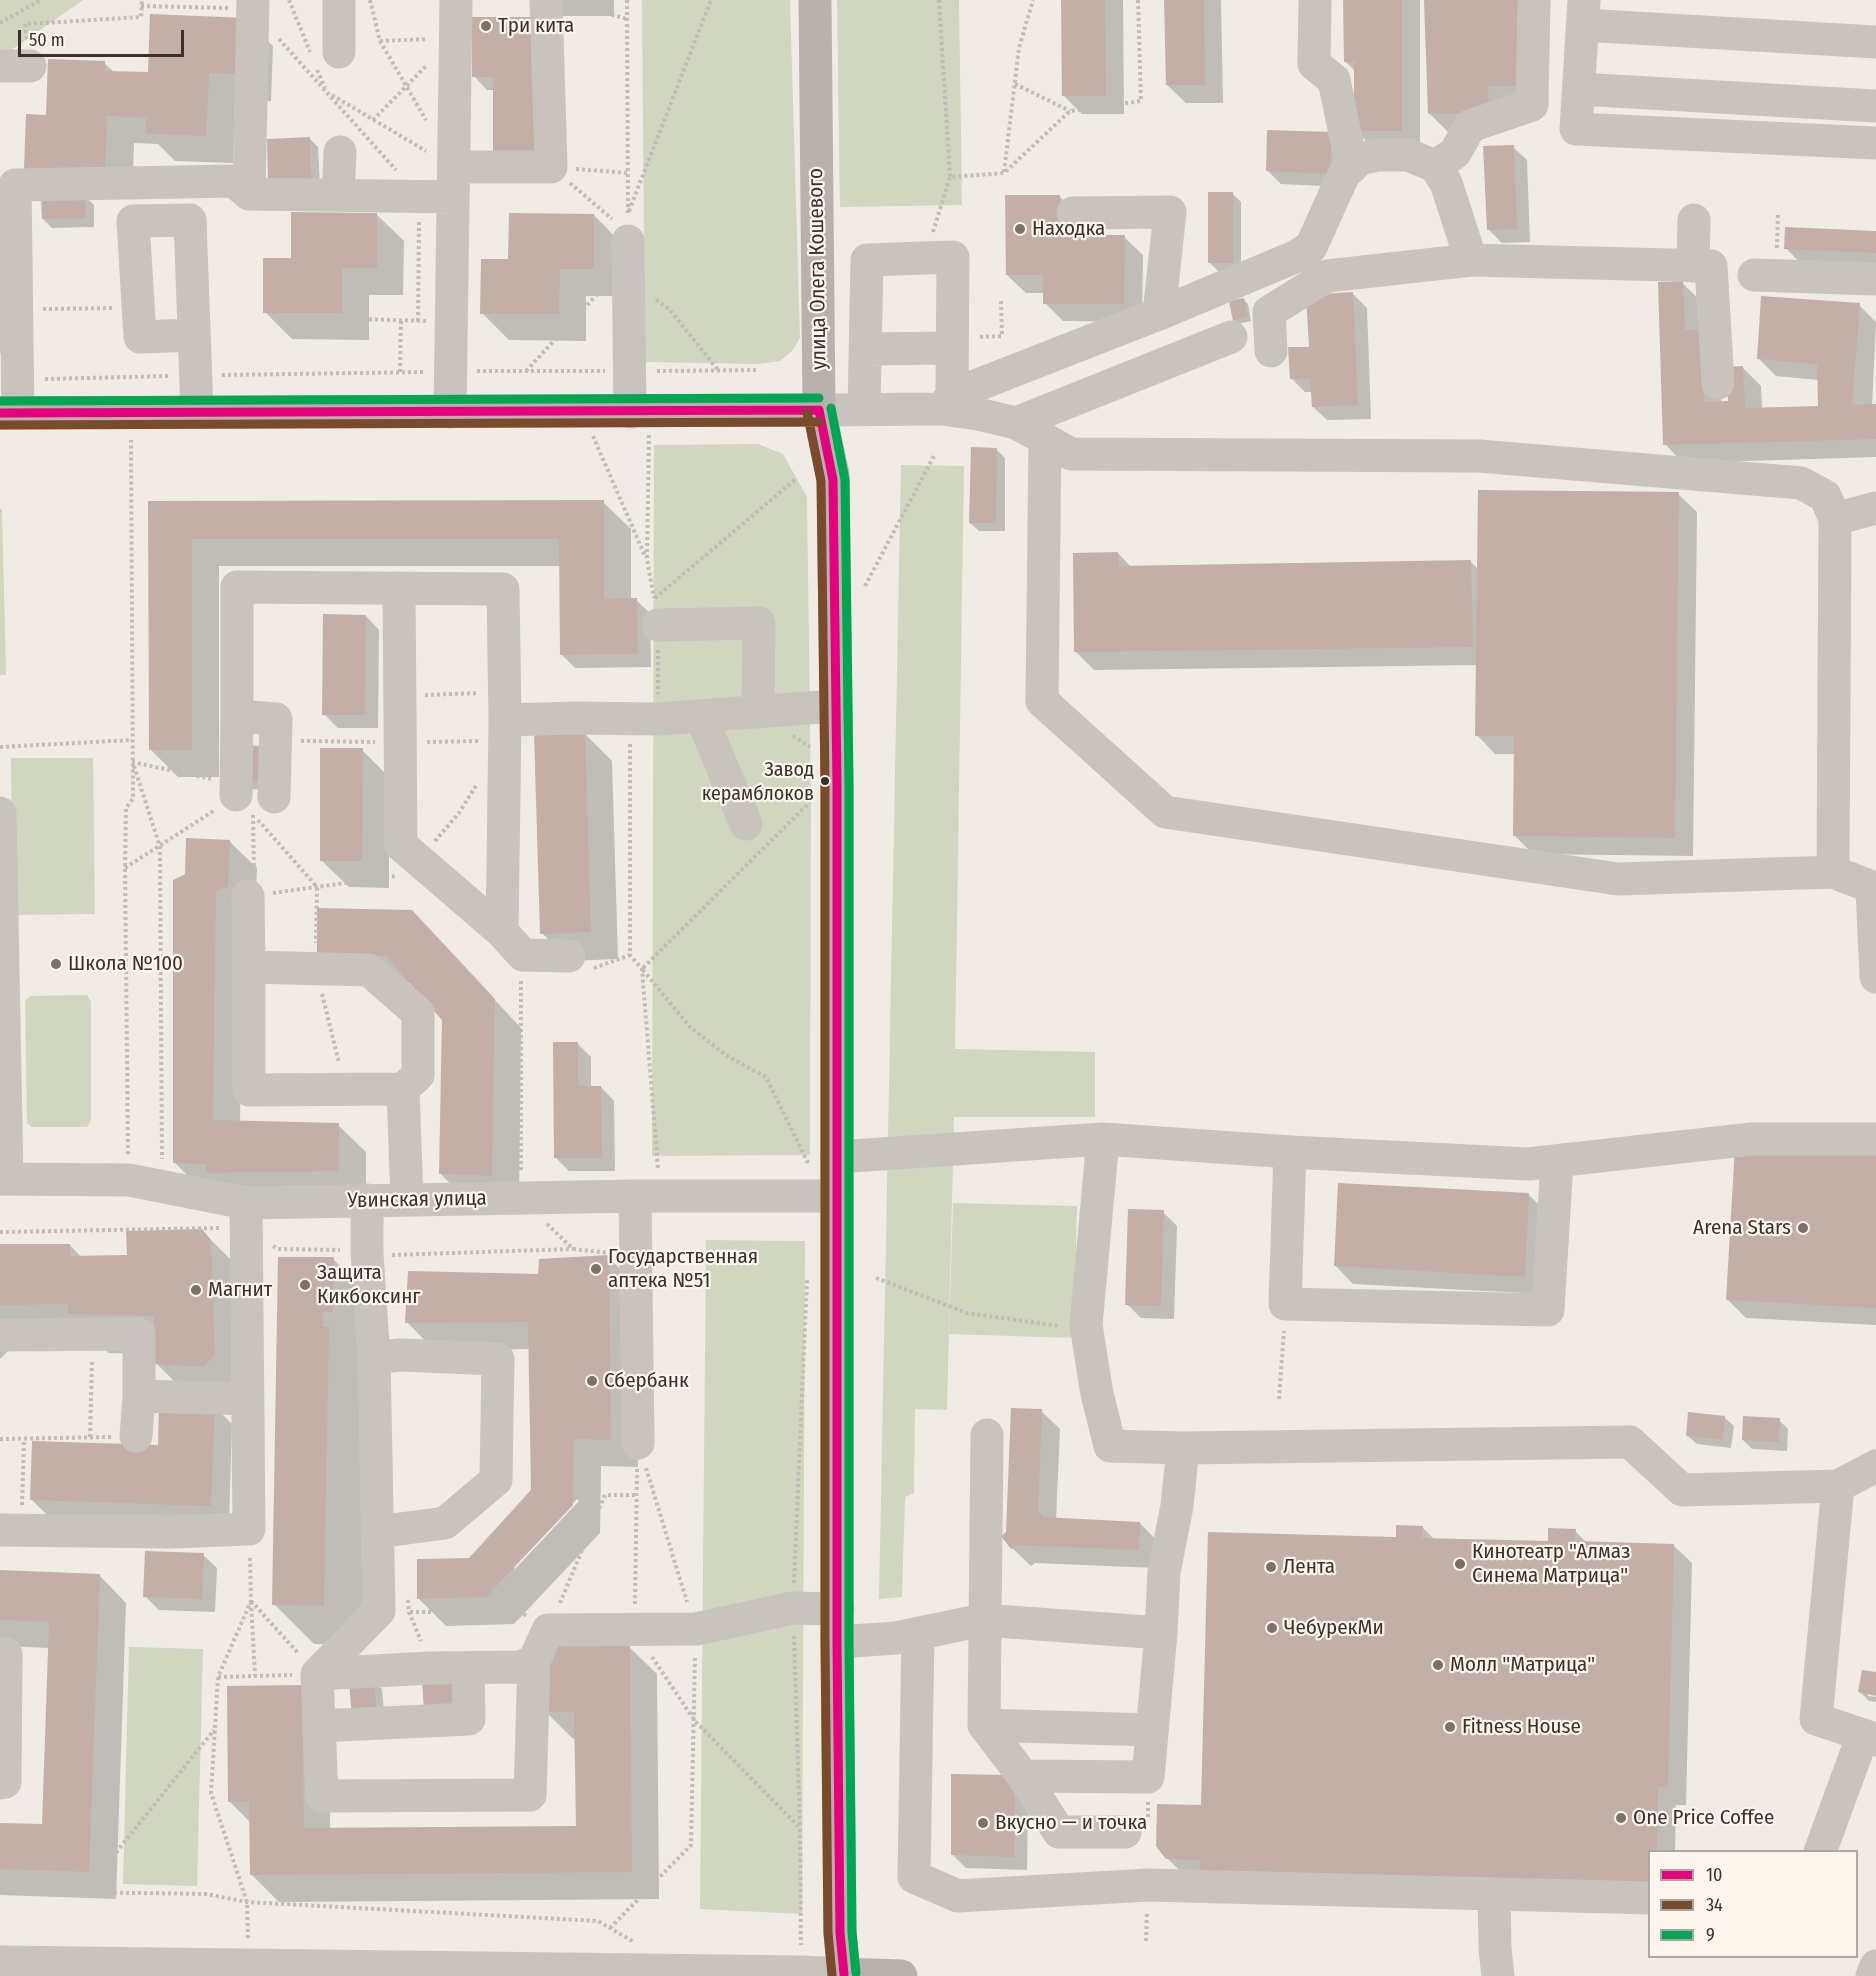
<!DOCTYPE html>
<meta charset="utf-8">
<style>
body{margin:0}
#map{position:relative;width:1876px;height:1976px;overflow:hidden;background:#f0ebe5;font-family:"Fira Sans Condensed",sans-serif}
canvas{display:block}
.legend{position:absolute;left:1648px;top:1850px;width:210px;height:108px;box-sizing:border-box;background:#fbf5ee;border:2px solid #aea6a0;margin:0;padding:8px 10px;list-style:none;font-size:18px;color:#3b302b}
.legend li{display:flex;align-items:center;gap:12px;height:30px}
.legend b{width:30px;border:2px solid #aea6a0}
.scale{position:absolute;left:18px;top:30px;width:166px;height:27px;box-sizing:border-box;border:3px solid #3b302b;border-top:0;padding-left:8px;font-size:18px;line-height:21px;white-space:nowrap;color:#3b302b;-webkit-text-stroke:4px #fbf5ee;paint-order:stroke}
</style>
<div id="map">
<canvas width="1876" height="1976"></canvas>
<ul class="legend">
<li><b style="height:8px;background:#e5007d"></b>10</li>
<li><b style="height:8px;background:#7a4b2a"></b>34</li>
<li><b style="height:8px;background:#00a651"></b>9</li>
</ul>
<div class="scale">50 m</div>
</div>
<script>
const g = document.querySelector('canvas').getContext('2d');
g.lineJoin = 'round';
function fillPath(path, color) { g.fillStyle = color; g.fill(path, 'evenodd'); }
const poly = rows => new Path2D(rows.map(r => 'M' + r).join(''));
function stroke(path, color, width, dash) { g.strokeStyle = color; g.lineWidth = width; g.lineCap = dash ? 'butt' : 'round'; g.setLineDash(dash || []); g.stroke(path); }
function label(font, color, halo, rows, align = 'center') {
  g.font = font + ' "Fira Sans Condensed",sans-serif'; g.lineWidth = 4.5; g.setLineDash([]); g.textBaseline = 'middle'; g.strokeStyle = halo; g.fillStyle = color; for (const [text, x, y, turn = 0] of rows) {
    g.save(); g.translate(x, y); g.rotate((+turn || 0) * Math.PI / 180); g.textAlign = isNaN(turn) ? turn : align; if (halo) g.strokeText(text, 0, 0); g.fillText(text, 0, 0); g.restore();
  }
}
const green = poly([
 [0,0,83,0,0,58],
 [642,0,790,0,800,338,793,350,780,361,759,364,645,362],
 [837,0,959,0,962,205,840,207],
 [758,444,783,454,807,497,811,801,810,1155,652,1156,654,445],
 [901,465,964,466,955,1049,1095,1052,1095,1117,954,1117,947,1410,915,1409,914,1493,905,1497,902,1597,879,1599],
 [0,509,2,509,6,675,0,675],
 [11,758,93,758,95,914,13,915],
 [87,995,91,1002,91,1120,87,1127,31,1127,27,1123,25,1001,30,996],
 [953,1203,1077,1206,1074,1338,949,1334],
 [706,1240,805,1241,802,1914,700,1909],
 [129,1647,203,1649,197,1886,123,1884]
]);
const shadow = poly([
 [535,0,614,0,614,16,552,16],
 [1062,0,1123,0,1124,114,1082,114,1064,96],
 [1166,0,1221,0,1223,103,1186,103,1167,85],
 [1345,0,1420,0,1420,148,1374,149,1355,130,1355,71,1345,61],
 [1425,0,1536,83,1448,132,1430,114],
 [245,19,273,46,271,101,235,100,233,163,175,161,158,144,134,143,132,199,85,197,94,205,94,227,52,228,43,219,47,117,104,63,114,72,149,74],
 [537,19,495,90,487,90,474,76],
 [1331,133,1343,187,1281,184,1267,170],
 [309,138,318,147,320,187,270,180],
 [1513,147,1527,160,1530,242,1502,243,1488,229],
 [1232,193,1241,202,1241,271,1218,271,1209,262],
 [1059,196,1078,215,1078,237,1124,237,1143,255,1142,322,1063,321,1045,303,1045,293,1026,293,1007,275],
 [376,214,404,241,403,295,369,295,369,340,292,339,265,312,292,259],
 [594,215,621,243,621,296,586,296,586,341,509,340,482,313,510,261],
 [1876,233,1876,269,1804,267,1786,248],
 [0,238,1,353,0,353],
 [1682,283,1701,301,1720,349,1721,403,1730,403,1743,368,1761,386,1762,409,1820,407,1819,380,1776,376,1758,358,1859,305,1876,322,1872,406,1876,405,1876,457,1683,463,1665,444],
 [1353,294,1367,308,1371,419,1327,420,1313,407,1312,392,1305,392,1291,378,1310,348],
 [1244,300,1248,304,1251,321,1238,324,1234,320],
 [996,449,1005,458,1005,531,979,531,970,523],
 [1678,494,1697,512,1693,856,1533,854,1515,836,1516,754,1495,754,1477,735,1478,665,1094,670,1076,652,1118,553,1131,567,1471,562,1479,570],
 [603,502,631,529,631,600,636,600,650,613,651,667,575,668,561,654,561,566,219,566,219,777,178,777,150,749,150,503],
 [366,616,379,630,378,728,338,728,324,714],
 [584,733,612,761,618,959,569,961,542,933],
 [265,748,271,790,248,789],
 [362,750,389,777,389,888,349,887,321,860],
 [229,841,257,868,255,914,243,918,240,1122,338,1125,366,1152,366,1197,202,1190,175,1163,186,875],
 [439,940,521,1028,519,1203,467,1201,440,1173,444,1019,412,983,346,981,319,954],
 [577,1043,591,1057,591,1087,601,1087,614,1101,615,1171,569,1171,555,1157],
 [1876,1157,1876,1325,1746,1318,1727,1299],
 [1529,1195,1547,1213,1543,1294,1353,1284,1335,1265],
 [1163,1212,1177,1226,1174,1319,1141,1318,1127,1304],
 [202,1231,242,1271,254,1395,213,1405,232,1424,229,1524,50,1518,31,1499,159,1447,198,1405,157,1364,156,1354,109,1353,99,1343,15,1344,0,1359,0,1245,70,1245,81,1257,128,1256],
 [608,1257,635,1284,638,1467,601,1466,600,1533,514,1624,446,1626,418,1598,469,1560,533,1491,530,1349,434,1350,407,1322],
 [577,1499,579,1501,515,1569,513,1567],
 [279,1258,333,1259,373,1299,363,1645,314,1644,274,1604],
 [1041,1411,1060,1429,1056,1520,1140,1523,1158,1542,1157,1568,1035,1563,1031,1566,1012,1548,1008,1533],
 [1725,1418,1734,1426,1731,1448,1697,1444,1688,1436],
 [1779,1420,1788,1429,1787,1451,1752,1449,1743,1440],
 [1422,1527,1435,1540,1549,1543,1575,1531,1587,1543,1673,1545,1692,1563,1686,1805,1676,1805,1675,1852,1186,1877,1167,1858,1397,1539],
 [203,1555,217,1568,215,1612,159,1610,145,1596],
 [0,1572,99,1575,126,1603,116,1899,0,1895,0,1825,44,1826,50,1648,0,1646],
 [629,1647,657,1674,659,1899,279,1902,252,1875,251,1823,230,1802,228,1688,329,1714,330,1830,577,1827,576,1739,573,1739,545,1711],
 [1876,1674,1876,1694,1868,1693,1868,1696,1876,1697,1876,1702,1869,1701,1860,1692],
 [373,1680,382,1689,385,1723,362,1725],
 [1010,1777,1028,1805,1027,1870,966,1868,952,1854]
]);
const building = poly([
 [1061,0,1105,0,1106,96,1062,96],
 [1164,0,1204,0,1205,85,1166,85],
 [1343,0,1402,0,1402,131,1354,131,1354,62,1344,62],
 [1424,0,1522,0,1516,86,1488,86,1489,112,1428,114],
 [150,14,246,18,244,74,209,73,206,136,146,134,146,118,107,116,105,172,24,169,26,114,46,115,48,59,105,61,105,71,148,72],
 [472,17,537,17,537,153,493,153,493,77,472,77],
 [1267,130,1332,132,1330,174,1266,171],
 [310,137,311,179,268,180,267,139],
 [1514,145,1517,229,1487,230,1483,146],
 [1208,192,1233,192,1233,263,1208,263],
 [85,195,86,218,42,219,41,196],
 [1005,195,1060,195,1061,235,1125,235,1124,304,1043,304,1043,275,1006,275],
 [291,212,377,213,377,268,342,268,342,313,263,313,263,258,291,258],
 [509,213,594,214,594,269,560,269,559,314,480,314,481,259,508,259],
 [1785,227,1876,231,1876,253,1784,249],
 [1683,281,1685,330,1702,330,1704,402,1728,401,1727,367,1743,366,1745,408,1818,406,1817,364,1757,359,1761,296,1860,303,1852,405,1876,404,1876,439,1663,445,1658,282],
 [1353,292,1358,405,1312,407,1310,378,1290,379,1288,347,1309,347,1306,295],
 [1244,298,1248,317,1233,321,1229,301],
 [971,447,997,448,996,523,969,523],
 [1478,490,1679,492,1675,838,1513,836,1514,736,1475,736],
 [604,500,604,599,637,598,638,654,560,655,559,539,192,539,192,750,149,750,148,501],
 [1118,552,1119,566,1471,560,1473,647,1074,652,1073,553],
 [323,614,366,615,365,715,322,715],
 [585,732,591,932,540,934,534,733],
 [240,745,265,746,263,782,237,780],
 [320,748,363,748,362,861,320,861],
 [186,838,230,840,228,886,216,891,213,1120,339,1123,339,1171,207,1173,205,1164,173,1163,173,880,185,874],
 [317,908,412,910,495,999,492,1176,439,1174,442,1020,386,956,317,954],
 [553,1042,578,1042,578,1086,601,1086,602,1158,554,1158],
 [1735,1147,1876,1155,1876,1308,1726,1300],
 [1338,1183,1529,1193,1525,1277,1334,1266],
 [1128,1209,1164,1210,1161,1306,1125,1305],
 [202,1229,211,1240,215,1355,203,1367,155,1364,154,1316,68,1314,68,1304,0,1305,0,1244,70,1244,71,1256,127,1255,126,1231],
 [609,1255,611,1440,574,1439,573,1505,486,1597,417,1599,417,1559,469,1558,531,1490,528,1322,405,1323,408,1271,538,1274,539,1259],
 [278,1257,334,1257,333,1312,323,1312,323,1327,329,1327,324,1606,272,1605],
 [159,1402,215,1404,211,1506,30,1500,32,1441,158,1445],
 [1011,1408,1042,1409,1038,1511,1043,1517,1140,1522,1139,1550,1016,1545,1011,1549,1001,1536,1006,1532],
 [1688,1412,1725,1416,1723,1440,1686,1436],
 [1743,1416,1780,1418,1779,1442,1742,1440],
 [1396,1525,1423,1526,1422,1538,1548,1541,1548,1528,1576,1529,1575,1541,1674,1544,1668,1787,1658,1787,1657,1852,1650,1852,1650,1886,1199,1875,1200,1860,1166,1859,1156,1846,1157,1804,1201,1805,1208,1532,1396,1537],
 [145,1551,204,1553,202,1599,143,1597],
 [0,1570,100,1574,89,1872,0,1869,0,1823,42,1824,49,1622,0,1620],
 [630,1645,632,1872,250,1875,249,1802,228,1802,227,1686,302,1685,304,1828,576,1826,574,1712,544,1712,543,1646],
 [1862,1670,1876,1672,1876,1696,1858,1692],
 [454,1677,455,1711,424,1712,422,1678],
 [374,1679,377,1715,352,1717,349,1681],
 [951,1774,1010,1775,1010,1790,1015,1790,1014,1857,951,1855]
]);
const path = poly([
 [289,0,310,52],
 [370,0,380,41,426,120],
 [627,0,628,216],
 [939,0,950,177],
 [571,3,627,19],
 [141,6,228,8],
 [0,23,41,0],
 [27,39,25,24,141,17,142,0],
 [279,39,396,170],
 [380,41,428,39],
 [317,70,325,88],
 [1015,84,1070,111],
 [332,95,426,151],
 [373,120,427,65],
 [576,169,628,173],
 [1004,172,1019,48,1033,0],
 [570,183,612,219],
 [629,211,711,0],
 [933,232,950,177,1004,173,1070,111,1141,101,1138,0],
 [1777,248,1778,213],
 [656,300,669,309,718,370],
 [43,309,114,308],
 [333,318,426,321],
 [418,321,419,222],
 [980,337,1002,336,1001,299],
 [477,371,605,371],
 [526,371,602,289],
 [657,371,758,370],
 [400,372,401,320],
 [222,375,425,372],
 [45,379,170,376],
 [649,435,647,559,654,598],
 [593,436,645,556],
 [865,586,934,456],
 [655,598,797,478],
 [658,650,658,694],
 [425,695,478,693],
 [793,736,810,747],
 [301,741,375,742],
 [427,742,480,741],
 [630,744,630,955,642,969,658,1169],
 [0,747,132,740],
 [132,762,211,779],
 [134,766,160,847,162,1159],
 [253,815,254,871],
 [258,820,317,887,316,943],
 [435,841,459,813,477,784],
 [125,868,215,810],
 [273,893,396,876],
 [594,968,630,955],
 [521,981,521,1172],
 [322,994,339,1063],
 [128,1154,125,868,126,808,133,799,131,440],
 [808,1163,766,1077,727,1056,690,1027,642,969,810,802],
 [547,1224,573,1249,610,1253],
 [0,1232,221,1228],
 [273,1246,278,1249,340,1250],
 [392,1255,573,1249],
 [876,1278,967,1313,1059,1326],
 [1279,1399,1284,1331],
 [90,1437,92,1360],
 [0,1439,111,1437],
 [646,1468,687,1602],
 [22,1505,24,1439],
 [794,1583,807,1279],
 [408,1600,409,1612,421,1641],
 [251,1601,299,1654],
 [251,1602,255,1676],
 [560,1603,605,1495,637,1495],
 [635,1604,637,1468],
 [410,1612,520,1612,527,1616],
 [794,1636,800,1828],
 [652,1657,695,1721,800,1828,801,1945],
 [218,1677,292,1675],
 [1148,1802,1148,1818],
 [86,1890,214,1730],
 [0,1891,206,1894,247,1902,598,1921,634,1942],
 [610,1928,691,1845,695,1656],
 [248,1938,247,1902,211,1793,218,1677,251,1601,250,1556],
 [1146,1941,1147,1913]
]);
const minor = poly([
 [1315,0,1314,64,1334,80,1352,167],
 [1584,0,1576,129,1876,143],
 [1583,25,1876,42],
 [339,52,339,0],
 [0,66,30,66],
 [1579,89,1876,106],
 [1435,166,1455,153,1470,126,1532,105,1534,0],
 [454,167,551,167,546,0],
 [249,194,253,0],
 [338,195,340,152],
 [1073,213,1170,212,1159,314],
 [628,241,630,412],
 [1693,266,1694,220],
 [1754,275,1876,279],
 [194,335,140,337,133,221,190,220,197,412],
 [865,349,952,348],
 [1271,351,1269,312,1327,276,1471,260,1711,266,1718,383],
 [942,409,952,395,1159,314,1297,256,1311,247,1344,174,1360,159,1378,155,1408,155,1435,166,1446,183,1471,260],
 [819,410,942,409,978,414,1016,423,1071,454,1479,456,1801,483,1825,496,1835,519,1833,872],
 [864,410,867,260,953,257,952,395],
 [450,412,456,0],
 [18,413,15,185,234,181,249,194,453,197],
 [1016,423,1231,337],
 [1045,440,1042,701,1165,812,1618,879,1833,872,1872,887,1876,977],
 [1835,519,1876,508],
 [399,588,401,845,502,932,523,955,569,956],
 [658,625,759,623,758,711],
 [701,716,746,824],
 [236,795,237,716],
 [274,797,276,719,237,716,237,587,503,589,505,720,575,718,658,719,835,706],
 [0,813,7,1179],
 [248,896,249,967],
 [502,932,505,720],
 [403,1089,249,1090,249,967,369,970,418,1013,418,1075,403,1089,407,1200],
 [1103,1139,1086,1325,1097,1394,1110,1446,1183,1448],
 [1290,1152,1285,1304,1548,1310,1557,1161],
 [837,1157,1103,1139,1290,1152,1528,1164,1752,1139,1876,1139],
 [0,1179,129,1180,246,1203,635,1196,837,1196],
 [635,1196,638,1443],
 [367,1200,367,1254,374,1358,379,1611,317,1674,322,1796,530,1795,534,1661],
 [0,1335,139,1334,139,1396,247,1399],
 [374,1358,400,1355,498,1359,496,1480,445,1523,377,1532],
 [987,1435,984,1725,1023,1776,1148,1777,1161,1633],
 [136,1436,139,1396],
 [1838,1486,1816,1719,1863,1735],
 [0,1530,172,1532,249,1529,246,1203],
 [918,1633,914,1877,958,1896,1148,1885,1650,1898],
 [837,1642,896,1638,983,1620,1161,1633,1164,1572,1177,1506,1183,1448,1630,1442,1682,1490,1838,1486,1876,1466],
 [0,1654,6,1654,5,1782,0,1783],
 [317,1674,431,1668,521,1667,534,1661,548,1630,696,1629,793,1608,838,1609],
 [984,1725,1152,1730],
 [319,1726,469,1719,468,1668],
 [1023,1776,1059,1832,1125,1832],
 [1820,1852,1863,1735,1876,1740],
 [1494,1894,1495,1949,1498,1976],
 [0,1962,802,1972,844,1974,844,1976],
 [1872,1976,1876,1966]
]);
const major = poly([
 [815,0,819,410,833,475,837,785,837,1642,840,1933,844,1974,901,1976],
 [0,413,819,410]
]);
const bus1 = poly([
 [819,410,833,480,837,785,837,1642,840,1933,844,1974],
 [0,413,819,410]
]);
const bus2 = poly([
 [807,412,821,481,825,785,825,1642,828,1933,832,1975],
 [0,425,819,422]
]);
const bus3 = poly([
 [0,401,819,398],
 [831,408,845,480,849,785,849,1642,852,1932,856,1973]
]);
const markers = [
 [486,26,6,"#7a716c"],
 [1020,229,6,"#7a716c"],
 [825,781,5,"#3b302b"],
 [56,964,6,"#7a716c"],
 [1803,1228,6,"#7a716c"],
 [596,1269,6,"#7a716c"],
 [305,1285,6,"#7a716c"],
 [196,1290,6,"#7a716c"],
 [592,1381,6,"#7a716c"],
 [1460,1564,6,"#7a716c"],
 [1271,1567,6,"#7a716c"],
 [1272,1628,6,"#7a716c"],
 [1438,1665,6,"#7a716c"],
 [1450,1727,6,"#7a716c"],
 [1621,1818,6,"#7a716c"],
 [983,1823,6,"#7a716c"]
];
const busNames = [
 ["Завод",814,770],
 ["керамблоков",814,794]
];
const poiNames = [
 ["Три кита",498,26],
 ["Находка",1032,229],
 ["Школа №100",68,964],
 ["Arena Stars",1791,1228,"right"],
 ["Государственная",608,1257],
 ["аптека №51",608,1281],
 ["Защита",317,1273],
 ["Кикбоксинг",317,1297],
 ["Магнит",208,1290],
 ["Сбербанк",604,1381],
 ["Кинотеатр \"Алмаз",1472,1552],
 ["Синема Матрица\"",1472,1576],
 ["Лента",1283,1567],
 ["ЧебурекМи",1284,1628],
 ["Молл \"Матрица\"",1450,1665],
 ["Fitness House",1462,1727],
 ["One Price Coffee",1633,1818],
 ["Вкусно — и точка",995,1823]
];
const streetNames = [
 ["улица Олега Кошевого",818,269,-91],
 ["Увинская улица",417,1200,-1]
];
fillPath(green, '#d1d6bf');
fillPath(shadow, '#0003');
fillPath(building, '#c3afa7');
stroke(path, '#c2bbb6', 4, [3, 3]);
stroke(minor, '#c9c3be', 33);
stroke(major, '#b8b1ad', 33);
stroke(bus1, '#e5007d', 9);
stroke(bus2, '#7a4b2a', 9);
stroke(bus3, '#00a651', 9);
for (const [x, y, r, color] of markers) { const dot = new Path2D(); dot.arc(x, y, r, 0, 2 * Math.PI); g.fillStyle = color; g.fill(dot); stroke(dot, '#fbf5ee', 2); }
label('20px', '#3b302b', '#fbf5ee', busNames, 'right');
label('21px', '#3b302b', '#fbf5ee', poiNames, 'left');
label('21px', '#3b302b', '#fbf5ee', streetNames);
</script>
